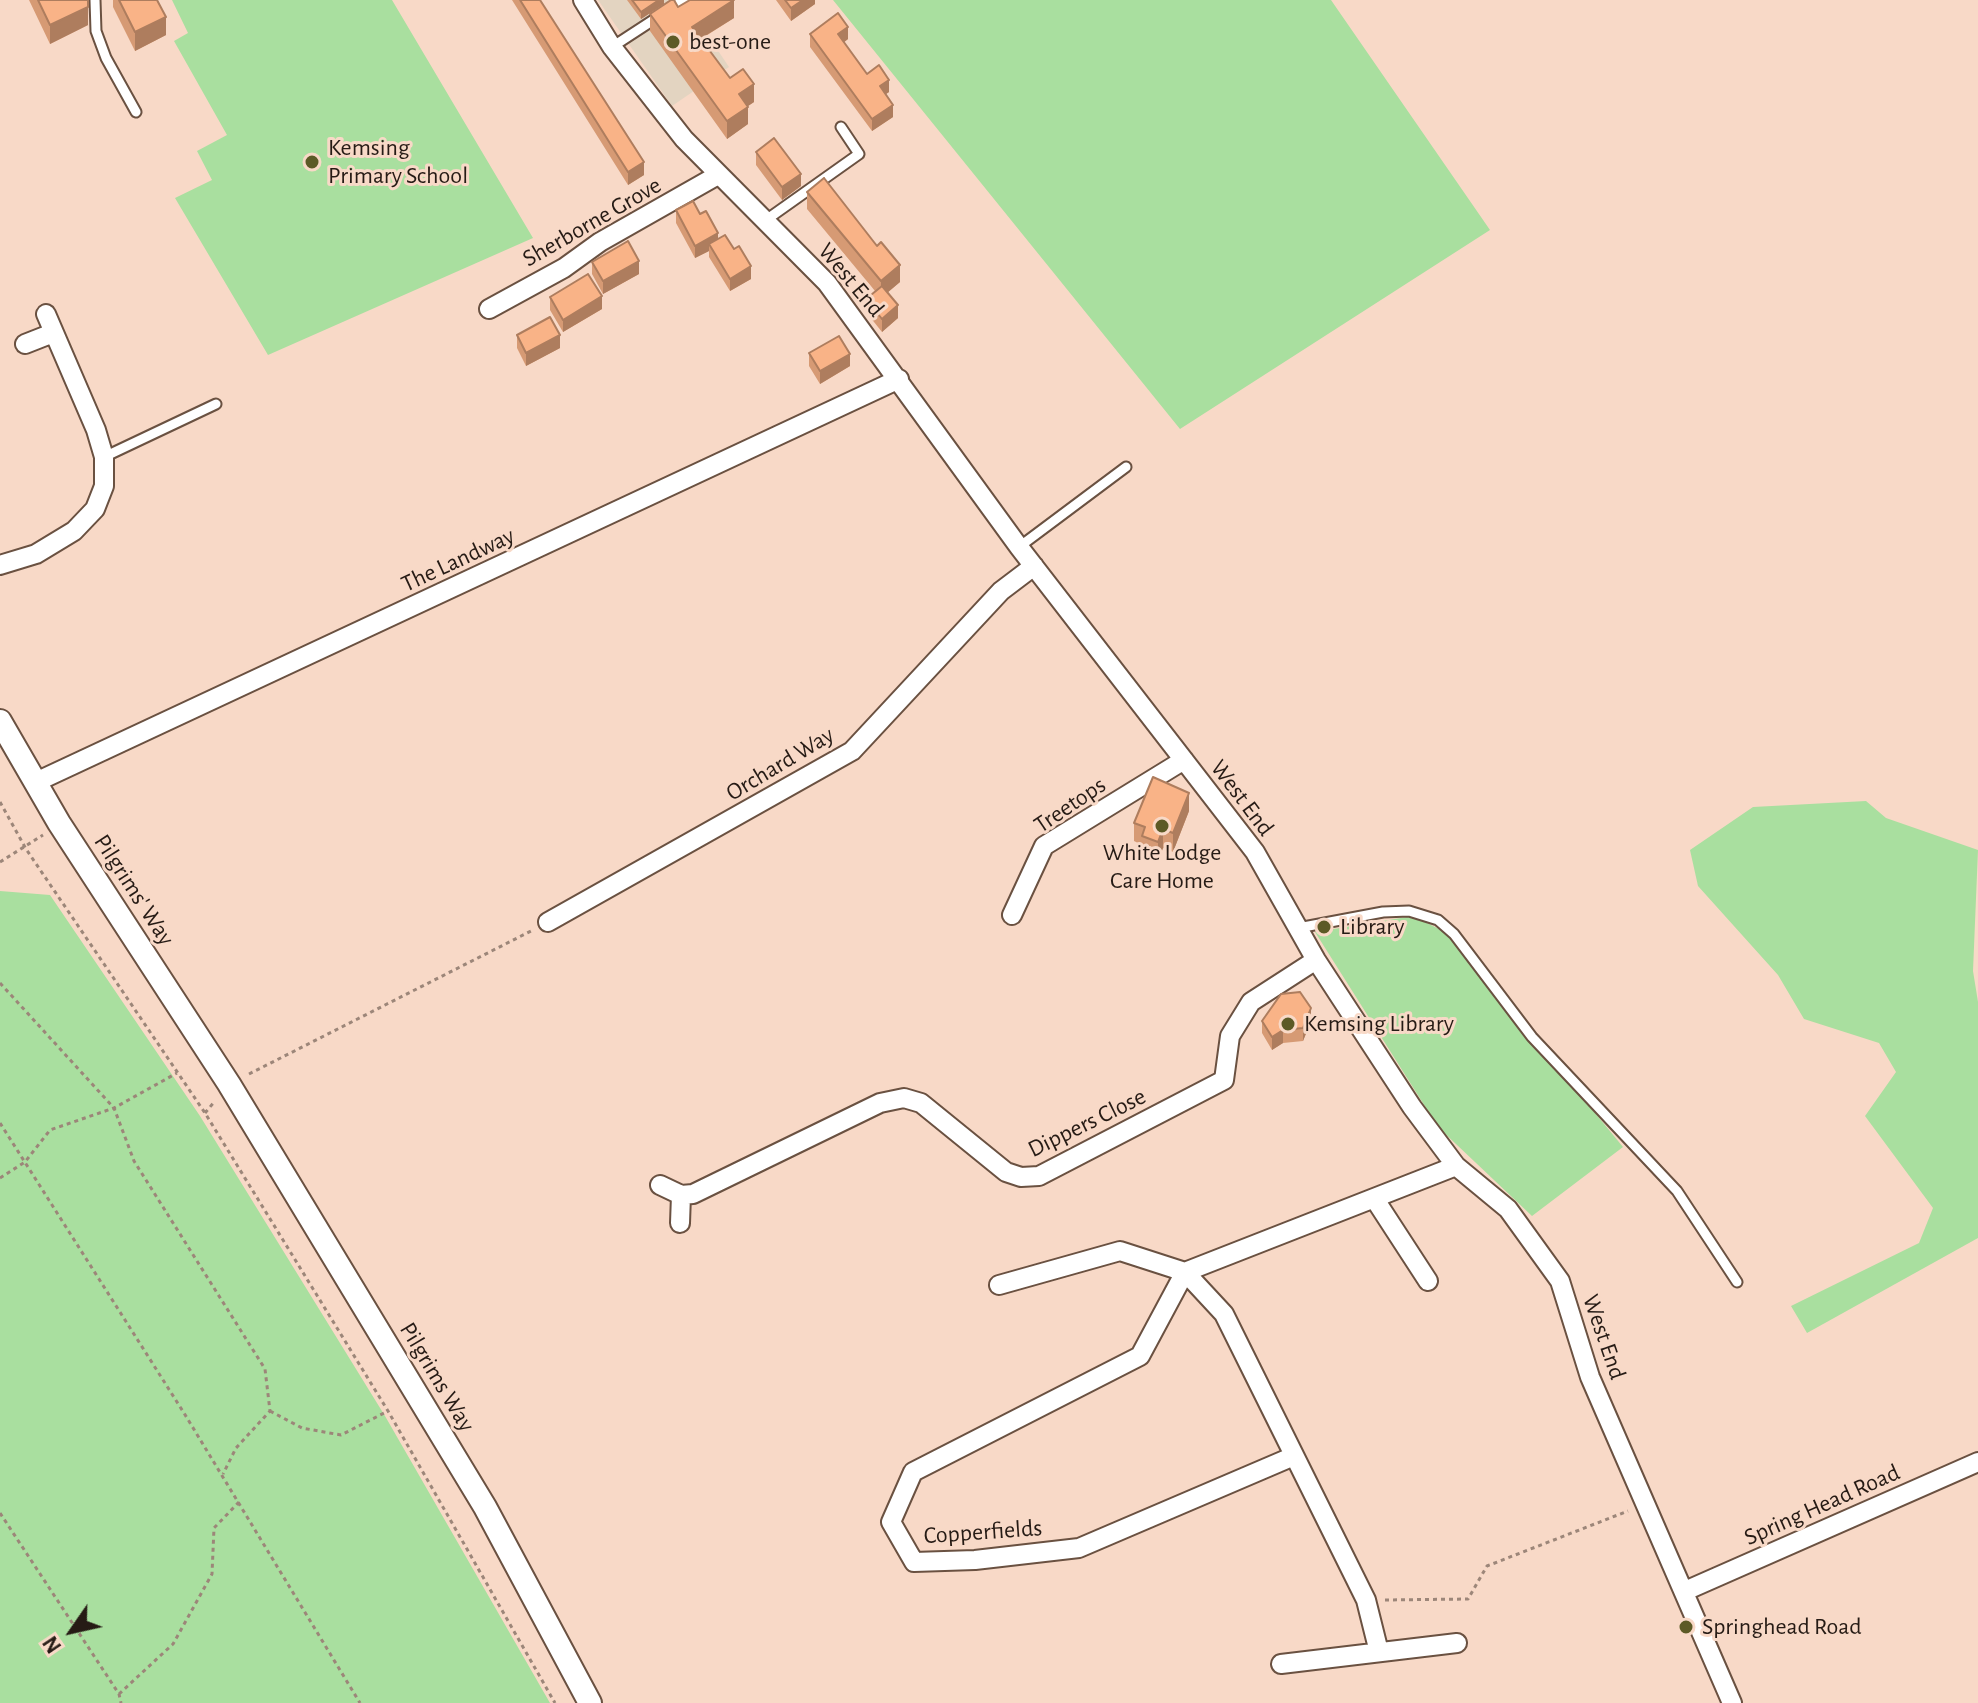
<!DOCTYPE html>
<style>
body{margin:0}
#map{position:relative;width:1978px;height:1703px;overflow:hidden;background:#f8d9c7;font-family:"Alegreya Sans",sans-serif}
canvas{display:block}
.north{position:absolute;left:32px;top:1591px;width:80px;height:80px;-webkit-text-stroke:6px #f8d9c7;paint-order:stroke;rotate:236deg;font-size:22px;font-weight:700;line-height:32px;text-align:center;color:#261b15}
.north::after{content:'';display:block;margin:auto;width:28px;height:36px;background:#261b15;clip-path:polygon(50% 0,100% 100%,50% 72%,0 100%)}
</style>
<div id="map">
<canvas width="1978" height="1703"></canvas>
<div class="north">N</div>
</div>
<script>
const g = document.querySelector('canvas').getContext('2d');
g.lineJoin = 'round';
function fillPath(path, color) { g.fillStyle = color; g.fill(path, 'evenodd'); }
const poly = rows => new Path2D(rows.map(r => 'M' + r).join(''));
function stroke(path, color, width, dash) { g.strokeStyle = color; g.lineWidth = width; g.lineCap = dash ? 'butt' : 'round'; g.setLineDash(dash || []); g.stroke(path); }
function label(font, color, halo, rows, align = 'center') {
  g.font = font + ' "Alegreya Sans",sans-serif'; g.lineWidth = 6; g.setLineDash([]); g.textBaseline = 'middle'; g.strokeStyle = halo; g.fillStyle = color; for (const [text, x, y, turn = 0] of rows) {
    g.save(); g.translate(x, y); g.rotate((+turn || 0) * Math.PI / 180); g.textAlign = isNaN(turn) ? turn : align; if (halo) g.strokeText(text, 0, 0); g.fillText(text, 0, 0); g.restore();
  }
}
const commercial = poly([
 [598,0,684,0,729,67,672,106]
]);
const green = poly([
 [172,0,392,0,533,238,268,355,175,198,212,180,197,151,227,135,174,41,188,33],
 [833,0,1331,0,1490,230,1180,429],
 [1866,801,1886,818,1978,850,1973,971,1978,1002,1978,1238,1807,1333,1791,1306,1919,1243,1933,1208,1865,1116,1896,1072,1879,1043,1804,1019,1778,975,1698,886,1690,850,1753,807],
 [0,891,50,895,200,1116,385,1416,550,1703,0,1703],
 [1413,916,1447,933,1623,1147,1532,1216,1438,1127,1315,932]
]);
const path = poly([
 [0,802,26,849,205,1113,388,1411,555,1703],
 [0,862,43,835],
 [0,983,114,1108,134,1161,265,1369,270,1411,236,1448,223,1474],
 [249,1074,531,931],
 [205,1113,215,1101],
 [0,1123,184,1413,360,1703],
 [0,1178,25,1162,50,1130,114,1108,177,1073],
 [270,1411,302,1428,341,1435,388,1411],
 [0,1513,119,1694,121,1703],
 [1385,1600,1468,1599,1487,1566,1628,1511],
 [119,1694,173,1644,212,1574,214,1528,239,1502]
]);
const service = poly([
 [95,0,96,31,106,58,136,112],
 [612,47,684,0],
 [766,220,859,154,841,127],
 [104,457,216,404],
 [1019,547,1126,467],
 [1298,928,1383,912,1409,911,1438,920,1454,934,1532,1037,1677,1191,1737,1282]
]);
const minor = poly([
 [583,0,612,47,684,139,827,283,1019,547,1255,852,1316,960,1412,1107,1456,1166,1508,1209,1560,1281,1590,1377,1732,1703],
 [489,309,564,268,600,242,718,175],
 [25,344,53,333],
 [0,565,36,554,74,531,95,509,104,486,104,457,96,430,46,314],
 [36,782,899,379],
 [1012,915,1044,846,1184,760],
 [548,922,852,751,1001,591,1034,566],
 [660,1185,681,1195,693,1194,880,1103,904,1098,921,1103,1006,1172,1021,1177,1039,1176,1224,1080,1230,1036,1251,1002,1316,960],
 [1374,1198,1428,1281],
 [680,1223,681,1195],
 [999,1285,1120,1251,1185,1272,1140,1356,913,1472,891,1522,914,1562,975,1560,1079,1548,1294,1456],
 [1685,1591,1978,1462],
 [1379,1652,1366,1600,1224,1314,1185,1272,1456,1166],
 [1281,1664,1457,1643]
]);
const tertiary = poly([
 [0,721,59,823,229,1084,485,1507,590,1703]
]);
const wall = poly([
 [29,0,88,0,88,25,50,44],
 [113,0,157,0,166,35,135,51,113,7],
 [512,0,540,0,644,175,628,185],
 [627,0,664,0,664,4,641,19],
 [776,0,815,0,815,4,791,21],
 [650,14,734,18,701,39,730,78,754,102,748,106,748,124,727,139,650,31],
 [810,34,848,39,844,42,867,74,889,92,886,94,893,117,872,131,810,47],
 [756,152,801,186,782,200,756,165],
 [807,192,900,282,887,293,898,318,882,332,866,312,866,299,875,291,807,209],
 [676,210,700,214,718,239,751,279,730,291,709,257,709,251,695,258,676,223],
 [592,262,639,274,603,294,592,274],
 [550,297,602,309,563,332,550,310],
 [517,335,560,348,526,366,517,348],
 [809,353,850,366,820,384,809,366],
 [1189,811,1173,852,1163,848,1158,861,1142,855,1142,845,1134,841,1134,823],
 [1262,1021,1311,1021,1303,1041,1283,1043,1272,1050,1262,1033]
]);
const shadedWall = poly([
 [659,0,664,0,664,4,641,19,641,12],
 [734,0,734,18,692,44,692,27],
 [803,0,815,0,815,4,791,21,791,8],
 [88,7,88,25,50,44,50,25],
 [166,17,166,35,135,51,135,32],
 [848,27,848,39,838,47,838,34],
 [889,80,889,92,880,98,880,86],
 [754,84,754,102,739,112,739,94],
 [893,105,893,117,872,131,872,119],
 [748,107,748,124,727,139,727,121],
 [644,162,644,175,628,185,628,172],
 [801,174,801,186,782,200,782,187],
 [718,233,718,246,709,244,709,251,695,258,695,246],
 [639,261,639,274,603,294,603,281],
 [900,265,900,282,881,298,881,281],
 [751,266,751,279,730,291,730,279],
 [602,296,602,309,563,332,563,320],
 [898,305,898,318,882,332,882,319],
 [560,335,560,348,526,366,526,353],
 [850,354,850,366,820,384,820,371],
 [1189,793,1189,811,1173,852,1173,833],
 [1163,829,1163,848,1158,861,1158,842],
 [1311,1008,1311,1021,1303,1041,1303,1028],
 [1283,1030,1283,1043,1272,1050,1272,1037]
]);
const building = poly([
 [38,0,88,0,88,7,50,25,38,0],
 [119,0,157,0,166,17,135,32,119,0],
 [520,0,540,0,644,162,628,172,520,0],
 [632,0,659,0,641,12,632,0],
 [671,0,674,0,678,7,690,0,734,0,692,27,730,78,743,69,754,84,739,94,748,107,727,121,650,14,671,0],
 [785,0,803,0,791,8,785,0],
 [838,13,848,27,838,34,867,74,879,65,889,80,880,86,893,105,872,119,810,34,838,13],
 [774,138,801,174,782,187,756,152,774,138],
 [824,178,877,246,881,242,900,265,881,281,807,192,824,178],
 [693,201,700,214,706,211,718,233,695,246,676,210,693,201],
 [725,235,734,249,739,246,751,266,730,279,709,244,725,235],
 [628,241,639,261,603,281,592,262,628,241],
 [588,274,602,296,563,320,550,297,588,274],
 [882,286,898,305,882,319,866,299,882,286],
 [550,317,560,335,526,353,517,335,550,317],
 [839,336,850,354,820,371,809,353,839,336],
 [1153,777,1189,793,1173,833,1163,829,1158,842,1142,836,1145,827,1134,823,1153,777],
 [1300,992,1311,1008,1303,1028,1283,1030,1272,1037,1262,1021,1281,994,1300,992]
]);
const markers = [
 [673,42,8,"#5c5a26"],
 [312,162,8,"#5c5a26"],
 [1162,826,8,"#5c5a26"],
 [1324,927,8,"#5c5a26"],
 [1288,1024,8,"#5c5a26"],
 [1686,1627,8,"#5c5a26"]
];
const poiNames = [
 ["best-one",689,42],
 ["Kemsing",328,148],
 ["Primary School",328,176],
 ["White Lodge",1162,853,"center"],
 ["Care Home",1162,881,"center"],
 ["Library",1340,927],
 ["Kemsing Library",1304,1024],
 ["Springhead Road",1702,1627]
];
const streetNames = [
 ["Sherborne Grove",592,222,-30],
 ["West End",851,280,50],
 ["The Landway",458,560,-25],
 ["Orchard Way",780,764,-31],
 ["West End",1242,798,53],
 ["Treetops",1070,805,-34],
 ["Pilgrims' Way",134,890,57],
 ["Dippers Close",1087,1123,-26],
 ["West End",1604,1337,71],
 ["Pilgrims Way",437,1377,59],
 ["Spring Head Road",1822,1505,-24],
 ["Copperfields",983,1532,-4]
];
fillPath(commercial, '#e3d4c1');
fillPath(green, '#a9df9f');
stroke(service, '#6a5141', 13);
stroke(minor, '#6a5141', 22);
stroke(tertiary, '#6a5141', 26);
stroke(path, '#9c8679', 3, [4, 4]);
stroke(service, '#fff', 9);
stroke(minor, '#fff', 18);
stroke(tertiary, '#fff', 22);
fillPath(wall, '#d69a74');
fillPath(shadedWall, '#ae7d5e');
fillPath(building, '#f9b387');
stroke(building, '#ae7d5e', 2);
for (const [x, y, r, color] of markers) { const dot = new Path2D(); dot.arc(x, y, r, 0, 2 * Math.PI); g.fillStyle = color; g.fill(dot); stroke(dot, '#f8d9c7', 3); }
label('24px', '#261b15', '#f8d9c7', poiNames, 'left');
label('24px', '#261b15', '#f8d9c7', streetNames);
</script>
